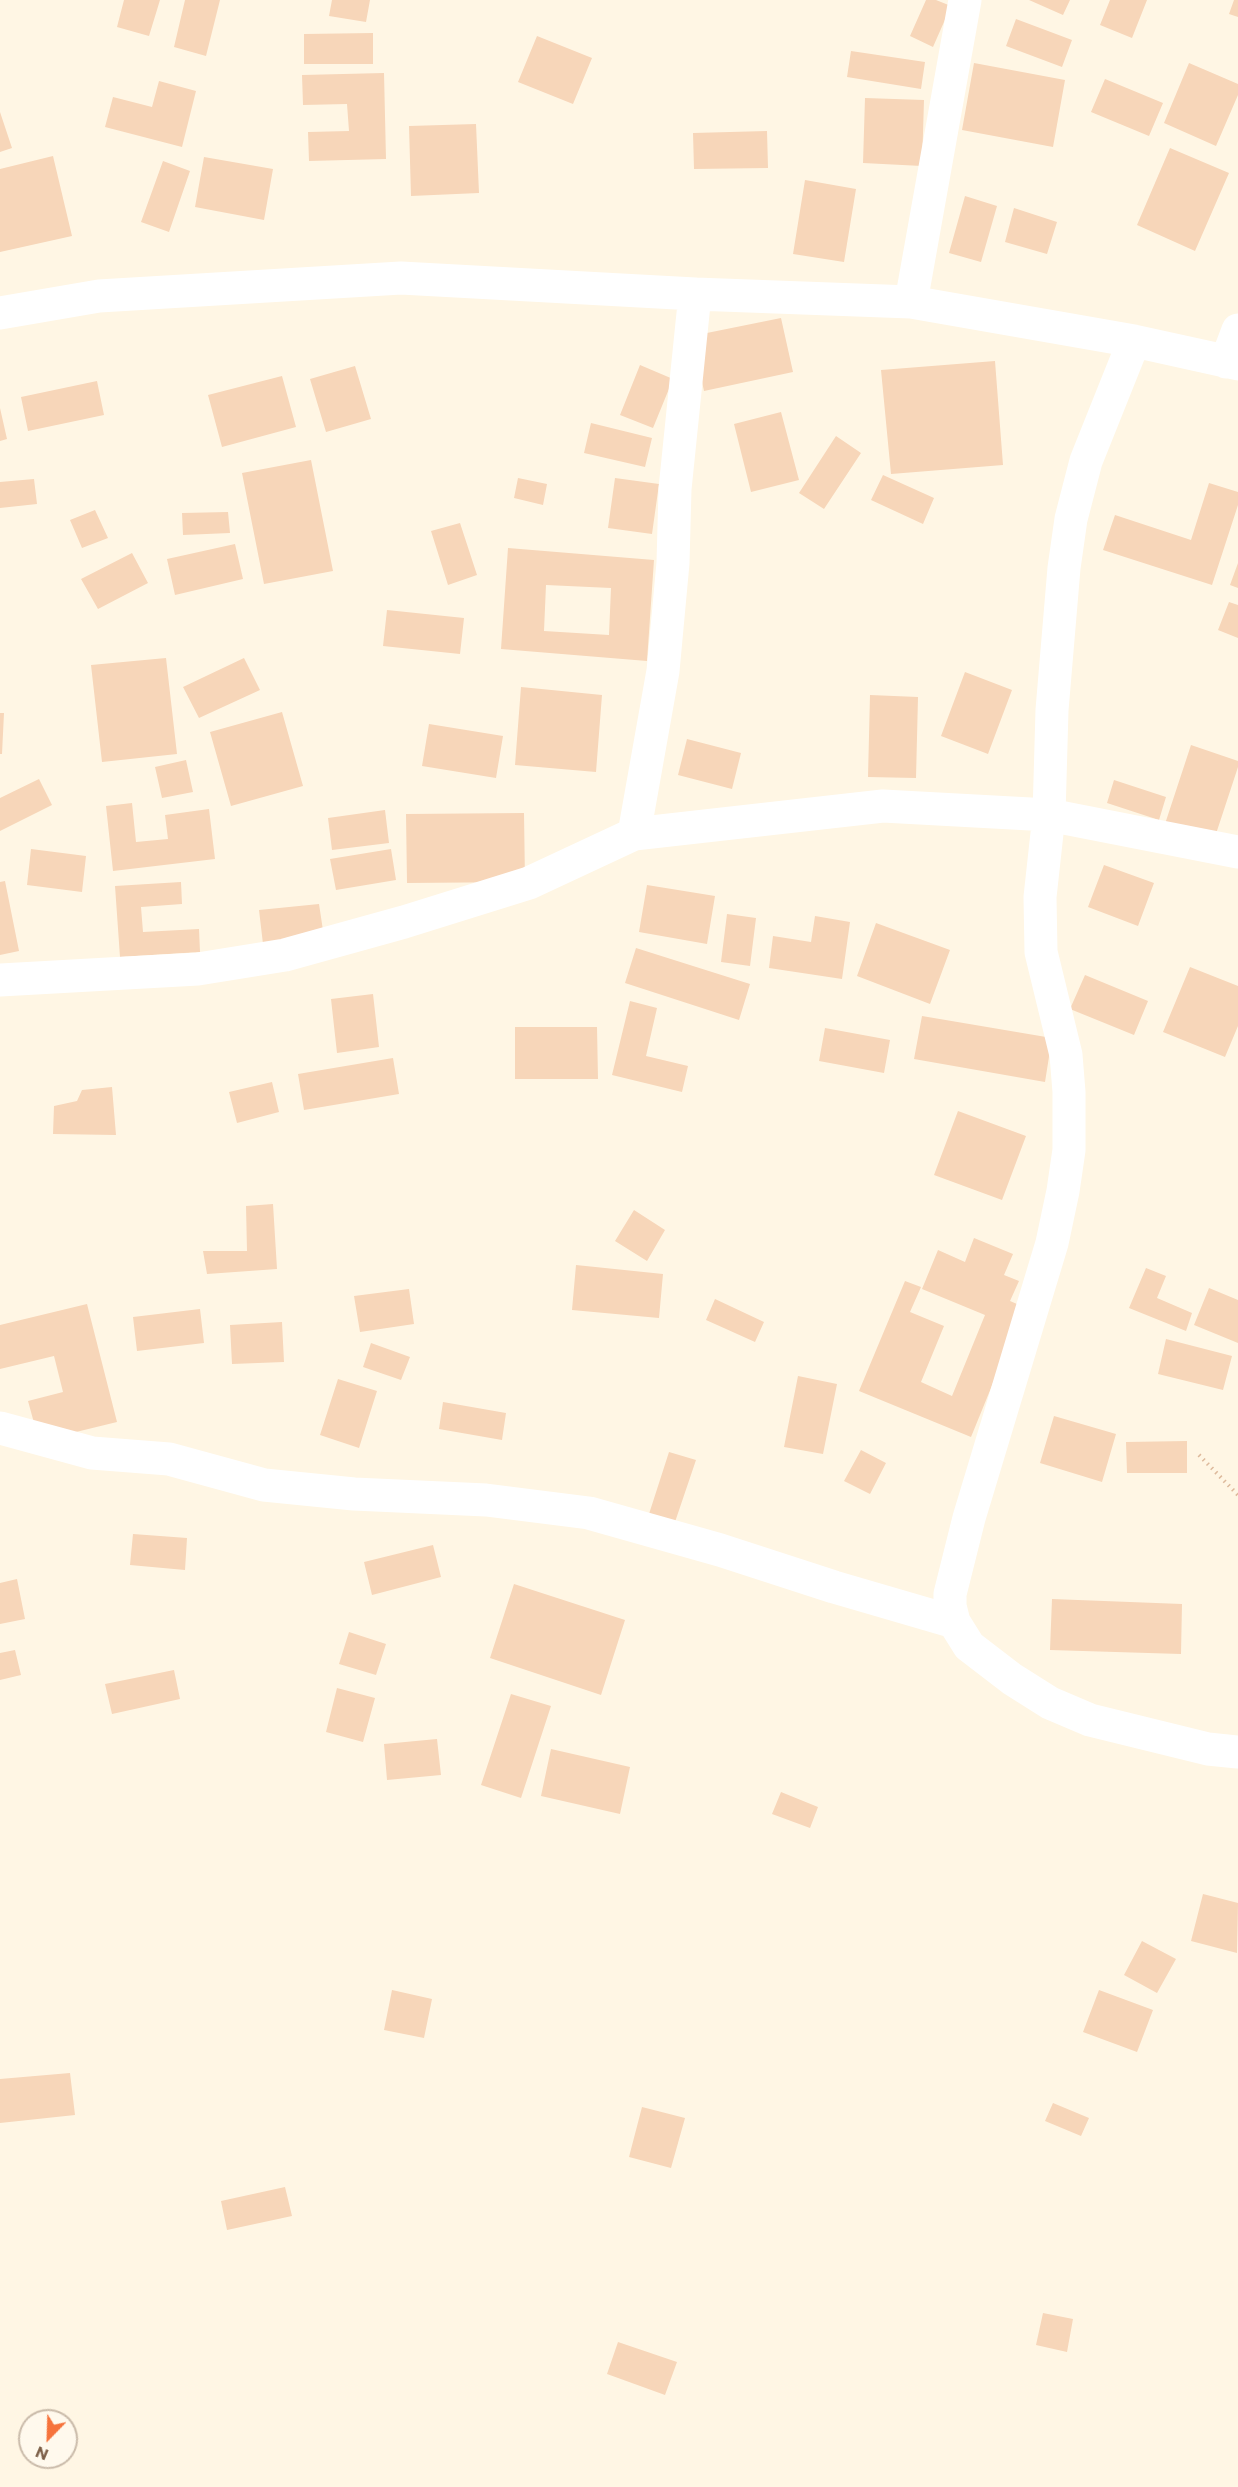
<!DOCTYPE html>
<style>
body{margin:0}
#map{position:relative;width:1238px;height:2487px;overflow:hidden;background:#fff6e4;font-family:Commissioner,sans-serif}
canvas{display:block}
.north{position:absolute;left:18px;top:2409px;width:60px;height:60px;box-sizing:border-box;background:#fff9ed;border:2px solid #cabbaa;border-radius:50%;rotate:203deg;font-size:16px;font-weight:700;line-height:24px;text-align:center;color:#7b5d46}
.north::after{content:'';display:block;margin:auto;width:21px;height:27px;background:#f6733c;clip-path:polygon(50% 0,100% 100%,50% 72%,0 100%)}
</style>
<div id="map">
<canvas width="1238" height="2487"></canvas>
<div class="north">N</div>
</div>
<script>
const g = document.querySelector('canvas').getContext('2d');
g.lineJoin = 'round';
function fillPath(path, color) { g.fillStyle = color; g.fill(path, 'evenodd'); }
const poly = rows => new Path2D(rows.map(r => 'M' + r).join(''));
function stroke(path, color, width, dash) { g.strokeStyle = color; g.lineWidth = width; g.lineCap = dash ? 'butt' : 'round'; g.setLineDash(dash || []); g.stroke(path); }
const building = poly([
 [124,0,160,0,149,36,117,27],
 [185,0,220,0,206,56,174,47],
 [332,0,370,0,366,22,329,16],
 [926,0,936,0,951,6,933,47,910,36],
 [1029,0,1070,0,1063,15],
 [1110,0,1147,0,1132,38,1100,25],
 [1234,0,1238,0,1238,17,1229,14],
 [1016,19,1072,40,1062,67,1006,46],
 [373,33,373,64,304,64,304,34],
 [537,36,592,58,573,104,518,82],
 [851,51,925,62,921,89,847,77],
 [974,63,1065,80,1053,147,962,130],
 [1189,63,1238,84,1238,95,1216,146,1164,123],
 [384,73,386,159,309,161,308,132,349,131,347,104,303,105,302,75],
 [1105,79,1163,103,1149,136,1091,112],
 [159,81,196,91,182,147,105,127,113,97,152,107],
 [865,98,924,100,922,166,863,163],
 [0,112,12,148,0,152],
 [476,124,479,193,411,196,409,126],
 [767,131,768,168,694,169,693,133],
 [1170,148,1229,173,1195,251,1137,225],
 [53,156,72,236,0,252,0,169],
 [204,157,273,169,264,220,195,207],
 [163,161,190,171,169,232,141,222],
 [805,180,856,189,844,262,793,254],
 [965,196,997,206,981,262,949,253],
 [1014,208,1057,222,1047,254,1005,242],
 [781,318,793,372,704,391,692,336],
 [995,361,1003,465,891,474,881,370],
 [640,365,673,379,653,428,620,415],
 [355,366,371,419,326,432,310,379],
 [282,376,296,427,222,447,208,395],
 [97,381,104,415,28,431,21,397],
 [0,408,7,439,0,441],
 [781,412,799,480,751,492,734,424],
 [591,423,652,438,645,467,584,453],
 [836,436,861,453,824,509,799,493],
 [311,460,333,571,264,584,242,473],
 [883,475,934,498,923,524,871,500],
 [518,478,547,484,543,505,514,498],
 [615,478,659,484,652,534,608,528],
 [34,479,37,504,0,508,0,482],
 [1209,483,1238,492,1238,505,1212,585,1103,550,1115,515,1191,540],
 [95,510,108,538,82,548,70,520],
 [228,512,230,533,183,535,182,513],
 [460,523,477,575,448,585,431,531],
 [235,544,243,579,175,595,167,559],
 [508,548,654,560,647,661,501,649],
 [546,585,611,588,609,635,544,631],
 [132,553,148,583,98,609,81,579],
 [1238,563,1238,588,1230,585],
 [1229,602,1238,605,1238,638,1218,630],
 [387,610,464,618,460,654,383,646],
 [166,658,177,754,102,762,91,665],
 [244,658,260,690,199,718,183,687],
 [965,672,1012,690,988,754,941,736],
 [521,687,602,695,596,772,515,765],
 [870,695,918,697,916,778,868,777],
 [282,712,303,786,231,806,210,732],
 [0,713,4,713,2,754,0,754],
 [429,724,503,736,496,778,422,766],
 [687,739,741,753,732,789,678,775],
 [1191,745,1238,761,1238,767,1212,846,1163,830],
 [186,760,193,792,162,798,155,767],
 [39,779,52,805,0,831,0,798],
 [1114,780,1166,797,1159,820,1107,803],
 [132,803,136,842,168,839,165,815,209,809,215,859,113,871,106,806],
 [385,810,389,843,332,850,328,818],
 [524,813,525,882,407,883,406,814],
 [31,849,86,856,82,892,27,885],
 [391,849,396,880,336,890,330,859],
 [1104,865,1154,883,1138,926,1088,907],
 [5,881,19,951,0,955,0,882],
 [181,882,182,904,141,907,143,932,199,929,200,952,120,957,115,886],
 [647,885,715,896,707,944,639,932],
 [319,904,324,937,263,944,259,910],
 [727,914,756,918,750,966,721,962],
 [815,916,850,922,842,979,769,968,773,936,811,942],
 [876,923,950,950,930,1004,857,976],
 [636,948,750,984,739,1020,625,983],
 [1190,967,1238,986,1238,1026,1225,1057,1163,1032],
 [1085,975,1148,1001,1134,1035,1070,1009],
 [373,994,379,1047,337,1053,331,999],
 [630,1001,657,1008,646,1056,688,1066,682,1092,612,1075],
 [922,1016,1052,1038,1045,1082,914,1059],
 [515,1027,597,1027,598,1079,515,1079],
 [825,1028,890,1040,884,1073,819,1061],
 [393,1058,399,1094,304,1110,298,1074],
 [272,1082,279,1112,237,1123,229,1092],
 [112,1087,116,1135,53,1134,54,1106,77,1101,82,1090],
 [958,1111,1026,1136,1002,1200,934,1175],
 [273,1204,277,1269,207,1274,203,1251,247,1251,246,1206],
 [634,1210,665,1230,647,1261,615,1241],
 [974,1238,1013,1254,1004,1275,1019,1281,1010,1301,1024,1307,971,1437,859,1391,905,1281,921,1287,910,1312,944,1326,921,1382,952,1396,985,1315,922,1289,938,1250,965,1262],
 [576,1265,663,1274,659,1318,572,1310],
 [1146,1268,1166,1276,1157,1298,1192,1313,1186,1331,1129,1308],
 [1209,1288,1238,1300,1238,1343,1194,1325],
 [409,1289,414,1324,360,1332,354,1296],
 [715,1299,764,1322,755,1342,706,1320],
 [87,1304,117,1422,39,1441,28,1401,63,1392,54,1356,0,1369,0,1325],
 [200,1309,204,1343,137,1351,133,1317],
 [282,1322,284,1362,232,1364,230,1325],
 [1166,1339,1232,1356,1223,1390,1158,1374],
 [371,1343,410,1357,401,1380,363,1367],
 [798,1376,837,1384,823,1454,784,1447],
 [338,1379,377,1391,359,1448,320,1435],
 [443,1402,506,1413,502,1440,439,1429],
 [1054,1416,1116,1434,1102,1482,1040,1463],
 [1187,1441,1187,1473,1127,1473,1126,1442],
 [861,1450,886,1463,870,1494,844,1481],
 [669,1452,696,1460,675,1522,649,1514],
 [133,1534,187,1538,185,1570,130,1565],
 [433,1545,441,1577,372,1595,364,1562],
 [17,1579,25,1619,0,1624,0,1583],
 [514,1584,625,1620,601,1695,490,1658],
 [1052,1599,1182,1604,1181,1654,1050,1650],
 [349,1632,386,1644,376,1675,339,1664],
 [15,1650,21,1675,0,1680,0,1653],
 [174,1670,180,1699,112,1714,105,1684],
 [337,1688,375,1698,363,1742,326,1732],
 [511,1694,551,1706,521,1798,481,1785],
 [437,1739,441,1775,387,1780,384,1744],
 [551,1749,630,1767,620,1814,541,1796],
 [781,1792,818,1807,810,1828,772,1814],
 [1203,1894,1238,1903,1237,1953,1191,1941],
 [1142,1941,1176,1959,1157,1993,1124,1975],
 [392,1990,432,1999,424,2038,384,2030],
 [1099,1990,1153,2010,1137,2052,1083,2032],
 [70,2073,75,2115,0,2123,0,2079],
 [1053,2103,1089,2118,1081,2136,1045,2121],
 [642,2107,685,2118,671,2168,629,2157],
 [285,2187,292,2216,227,2230,221,2201],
 [1043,2313,1073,2319,1067,2352,1036,2345],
 [618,2342,677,2362,665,2395,607,2374]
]);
const path = poly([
 [1199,1455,1238,1495]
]);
const minor = poly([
 [911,302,965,0],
 [0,313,99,296,401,278,695,294,911,302,1134,341,1238,364],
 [1134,341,1086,461,1071,519,1064,568,1052,710,1049,815,1040,897,1041,952,1066,1055,1069,1092,1069,1150,1063,1191,1052,1243,969,1518,950,1594,950,1606,954,1622,969,1646,1012,1679,1050,1703,1090,1720,1208,1749,1238,1752],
 [1226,362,1238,330],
 [634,834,663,671,673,563,675,489,695,294],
 [0,980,198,969,285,955,404,922,529,883,634,834,883,806,1049,815,1238,852],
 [0,1428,92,1453,169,1459,264,1485,354,1494,486,1500,589,1513,720,1550,834,1587,954,1622]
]);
fillPath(building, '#f7d6b9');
stroke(path, '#ddb99b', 4, [1.5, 4.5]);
stroke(minor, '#fff', 33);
</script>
